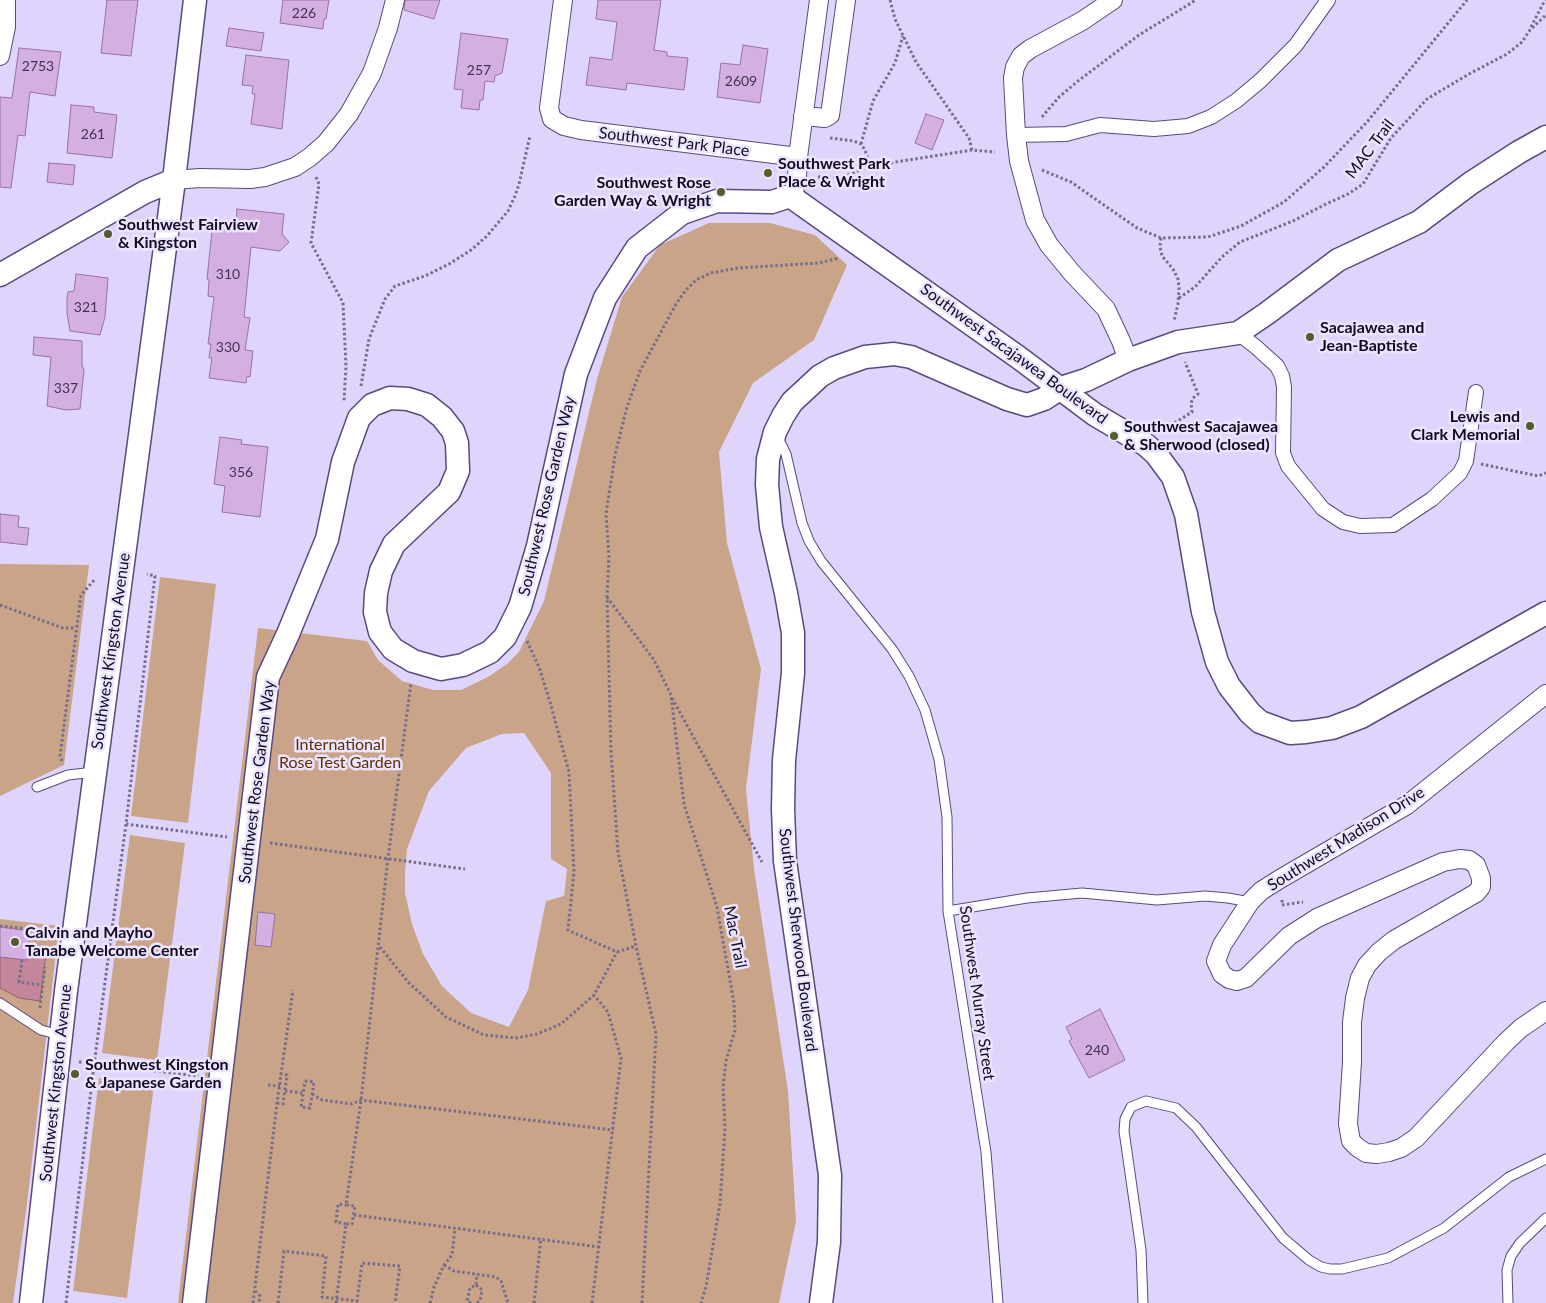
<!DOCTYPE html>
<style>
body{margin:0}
canvas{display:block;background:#dfd5fc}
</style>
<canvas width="1546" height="1303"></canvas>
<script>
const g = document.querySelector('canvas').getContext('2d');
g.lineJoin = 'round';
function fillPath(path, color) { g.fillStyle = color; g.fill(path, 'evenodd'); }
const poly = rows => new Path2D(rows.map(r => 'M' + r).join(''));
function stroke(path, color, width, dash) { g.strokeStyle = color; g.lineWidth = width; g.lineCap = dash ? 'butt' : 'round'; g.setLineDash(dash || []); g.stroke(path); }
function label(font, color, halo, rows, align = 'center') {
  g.font = font + ' Lato,sans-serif'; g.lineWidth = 5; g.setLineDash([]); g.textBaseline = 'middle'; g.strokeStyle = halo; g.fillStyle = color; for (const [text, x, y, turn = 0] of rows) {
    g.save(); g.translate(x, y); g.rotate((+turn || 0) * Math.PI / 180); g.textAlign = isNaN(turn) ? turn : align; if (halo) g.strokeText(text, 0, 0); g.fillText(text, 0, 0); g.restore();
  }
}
const green = poly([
 [709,223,770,223,815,235,847,265,814,340,753,383,719,452,727,543,761,669,746,789,754,869,788,1091,796,1221,779,1303,178,1303,258,628,367,641,378,660,402,681,433,690,461,690,488,677,507,664,519,652,544,601,597,379,622,297,660,245],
 [524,733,551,773,551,859,567,869,564,896,546,901,528,990,509,1027,471,1013,442,986,423,954,412,924,405,893,405,872,407,849,429,791,466,748,502,734],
 [0,564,89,565,64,765,0,796],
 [160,577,216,584,188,823,131,816],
 [130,835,185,843,157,1060,102,1053],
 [0,919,59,926,27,1204,13,1303,0,1303],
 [99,1078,154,1085,127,1298,73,1291]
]);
const water = poly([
 [28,952,46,954,40,1001,19,998,0,988,0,957,26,960,28,952]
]);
const building = poly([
 [107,0,138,0,131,56,101,53,107,0],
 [283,0,329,0,326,19,324,19,323,29,280,23,283,0],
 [405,0,440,0,434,19,404,10,405,0],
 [598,0,661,0,654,50,667,52,667,56,688,58,684,90,627,83,626,90,586,85,590,57,612,60,617,22,596,19,598,0],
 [229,28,264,33,261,51,226,46,229,28],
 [461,33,508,39,502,73,495,76,494,82,485,81,483,100,480,100,479,110,461,108,463,90,454,89,461,33],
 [743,45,768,49,760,103,717,97,721,63,740,65,743,45],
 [19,48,61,52,55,96,30,92,25,136,18,135,11,188,0,187,0,97,12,98,19,48],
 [246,55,289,60,282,129,251,124,255,94,252,94,253,86,242,85,246,55],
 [71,105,94,107,94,112,117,115,112,158,67,153,71,105],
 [926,114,944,120,932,150,915,143,926,114],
 [49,163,75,165,73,185,47,182,49,163],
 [237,209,284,214,282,234,289,242,280,251,251,247,244,317,250,318,245,350,253,351,250,377,247,376,246,383,209,378,212,358,209,358,211,344,208,344,214,297,208,296,209,280,207,279,213,221,236,224,237,209],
 [76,274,108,278,105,317,100,335,70,331,67,313,67,299,68,292,74,291,76,274],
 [34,337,82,341,82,365,84,370,80,409,66,410,47,406,51,357,33,355,34,337],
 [220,437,242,440,241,444,268,447,260,517,222,512,225,486,214,484,220,437],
 [0,514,19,516,18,527,29,528,27,545,0,542,0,514],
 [258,912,275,914,271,947,255,945,258,912],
 [0,927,30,931,27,960,0,957,0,927],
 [1100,1009,1125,1060,1089,1078,1069,1041,1072,1039,1066,1027,1100,1009]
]);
const path = poly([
 [890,0,895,19,916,62,969,138,972,150],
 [1531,27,1545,0],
 [1042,117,1059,97,1078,81,1139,35,1196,0],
 [830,138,854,141,861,144,865,150,870,166],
 [861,144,873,101,895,63,903,36],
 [1042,170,1071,182,1137,228,1161,238,1208,237,1241,226,1284,202,1324,167,1367,122,1467,0],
 [316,177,319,184,311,243,343,303,346,367,344,401],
 [818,177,843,177,870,166,972,150,995,152],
 [1161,238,1160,247,1162,256,1173,269,1178,279,1179,288,1178,304,1174,321],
 [1179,298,1195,287,1222,257,1240,242,1293,221,1326,204,1348,194,1363,184,1391,138,1427,99,1469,74,1507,54,1522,42,1530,30,1546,15],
 [361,386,369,339,385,299,395,286,425,276,449,264,471,250,487,236,508,211,515,196,519,184,530,136],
 [1162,431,1192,412,1191,403,1193,398,1198,394,1185,362],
 [1481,464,1538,476,1546,473],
 [607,597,654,660,671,695,684,804,717,907,734,1003,735,1030,726,1061,723,1087,725,1128,720,1204,706,1287,701,1303],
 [0,605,63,628,76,628],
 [527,641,539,667,550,702,569,772,574,872,568,930,617,952,636,946],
 [672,698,762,862],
 [62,761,60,756,81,595,95,579],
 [126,824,227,837],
 [270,843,465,869],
 [1282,900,1282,905,1303,902],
 [0,926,50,931],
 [380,947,409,983,446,1017,484,1035,517,1038,537,1034,561,1024,594,995,617,952],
 [22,960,19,982,42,985],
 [40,1008,45,967],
 [79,1062,199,1076],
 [305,1081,314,1082,310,1108,301,1107,305,1081],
 [268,1085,280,1086],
 [285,1091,303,1093],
 [312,1094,322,1100,352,1104,361,1100,613,1130],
 [277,1103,283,1104,287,1075,281,1074],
 [354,1215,599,1247],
 [346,1224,336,1222,338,1204,346,1205],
 [444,1265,454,1271,496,1277,501,1281,508,1303],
 [476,1285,482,1290,480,1301,476,1303],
 [255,1291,260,1296,259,1303],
 [66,1303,94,1065,126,824,155,576,147,574],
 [253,1303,277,1103,293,990],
 [278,1303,284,1251,326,1256,322,1297,357,1301,362,1263,400,1266,395,1303],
 [336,1303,346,1224,352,1224,355,1206,346,1205,361,1100,388,858,411,683],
 [430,1303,434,1287,444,1265,452,1255,455,1228],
 [471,1303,467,1301,470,1288,476,1285,477,1274],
 [534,1303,541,1238],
 [592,1303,621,1058,608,1012,594,995],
 [642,1303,656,1034,636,946,618,852,611,752,607,597,609,557,606,514,615,455,627,407,640,371,676,304,685,291,696,280,711,273,738,268,819,263,839,258]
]);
const service = poly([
 [777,436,786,454,802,523,809,541,821,561,892,649,909,676,925,710,939,759,947,817,948,911,986,1152,998,1303],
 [37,787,68,775,94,772],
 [948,911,1027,898,1082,893,1157,900,1205,896,1228,898,1250,902],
 [0,1003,41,1030,60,1035],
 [1143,1303,1141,1250,1124,1131,1125,1119,1131,1107,1146,1101,1176,1108,1196,1127,1283,1238,1309,1260,1321,1267,1330,1269,1342,1269,1388,1258,1444,1228,1509,1177,1546,1159],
 [1508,1303,1507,1270,1511,1256,1520,1243,1546,1218]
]);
const pedestrian = poly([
 [1016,135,1066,134,1100,125,1154,129,1188,126,1211,117,1236,101,1260,81,1296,45,1328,0],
 [1238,333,1256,347,1277,366,1282,376,1284,387,1283,453,1288,466,1323,509,1343,522,1360,526,1393,525,1432,499,1460,473,1466,461,1476,392]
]);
const minor = poly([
 [563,0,549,108,552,119,564,126,581,130,798,157],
 [1113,0,1082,21,1030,49,1021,56,1015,67,1013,78,1016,135,1019,161,1035,220,1049,245,1072,273,1106,309,1121,341,1128,360],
 [0,56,6,27,6,0],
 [803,116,825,118,830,115,846,0],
 [174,180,200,178,250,179,265,177,295,167,310,157,326,143,349,114,372,73,388,28,395,0],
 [790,196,795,188,797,177,798,157,819,0],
 [1546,694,1407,805,1280,879,1261,891,1250,902,1222,945,1216,961,1222,974,1229,979,1237,981,1246,978,1289,936,1317,918,1443,862,1460,859,1469,860,1476,865,1481,878,1481,887,1476,893,1394,940,1379,952,1367,965,1360,978,1355,998,1352,1022,1352,1062,1348,1124,1351,1141,1357,1147,1366,1153,1377,1154,1389,1152,1401,1148,1416,1138,1506,1042,1521,1028,1546,1011]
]);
const tertiary = poly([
 [0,275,145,192,174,180],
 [31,1303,66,991,174,180,195,0],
 [194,1303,268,677,288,634,327,539,343,462,359,418,372,405,390,398,408,399,427,405,442,417,453,431,457,443,458,471,449,492,394,544,381,571,376,593,375,612,380,632,393,649,413,661,441,669,463,665,490,652,505,637,520,607,538,546,576,374,605,298,637,248,682,213,717,201,772,202,790,196,1018,357,1094,414,1146,445,1156,454,1173,477,1186,514,1203,612,1217,662,1229,686,1250,713,1260,722,1290,733,1306,732,1332,728,1361,717,1546,613],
 [821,1303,829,1242,830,1175,785,861,783,809,784,760,793,673,793,633,786,593,771,527,767,485,768,459,775,432,783,416,792,402,820,376,834,368,865,357,894,354,911,357,1007,399,1027,405,1044,399,1061,388,1086,380,1128,360,1178,342,1238,333,1266,314,1338,260,1419,222,1471,183,1519,152,1546,137]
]);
const markers = [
 [768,173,5,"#545c2b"],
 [721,192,5,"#545c2b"],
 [108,234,5,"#545c2b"],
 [1310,337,5,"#545c2b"],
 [1530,426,5,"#545c2b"],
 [1114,436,5,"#545c2b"],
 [15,942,5,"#545c2b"],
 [75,1074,5,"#545c2b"]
];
const numberNames = [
 ["226",304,13],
 ["2753",38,66],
 ["257",479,70],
 ["2609",741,81],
 ["261",93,134],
 ["310",228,274],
 ["321",86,307],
 ["330",228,347],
 ["337",66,388],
 ["356",241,472],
 ["240",1097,1050]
];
const streetNames = [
 ["Southwest Park Place",674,142,7],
 ["MAC Trail",1370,149,-53],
 ["Southwest Sacajawea Boulevard",1014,354,36],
 ["Southwest Rose Garden Way",547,496,-77],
 ["Southwest Kingston Avenue",111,651,-82],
 ["Southwest Rose Garden Way",257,782,-83],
 ["Southwest Madison Drive",1346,839,-32],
 ["Mac Trail",735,937,79],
 ["Southwest Sherwood Boulevard",798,940,83],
 ["Southwest Murray Street",977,993,82],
 ["Southwest Kingston Avenue",56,1083,-84]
];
const poiNames = [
 ["Southwest Park",778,164],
 ["Place & Wright",778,182],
 ["Southwest Rose",711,183,"right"],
 ["Garden Way & Wright",711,201,"right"],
 ["Southwest Fairview",118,225],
 ["& Kingston",118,243],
 ["Sacajawea and",1320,328],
 ["Jean-Baptiste",1320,346],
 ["Lewis and",1520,417,"right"],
 ["Clark Memorial",1520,435,"right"],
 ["Southwest Sacajawea",1124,427],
 ["& Sherwood (closed)",1124,445],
 ["Calvin and Mayho",25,933],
 ["Tanabe Welcome Center",25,951],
 ["Southwest Kingston",85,1065],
 ["& Japanese Garden",85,1083]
];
const parkNames = [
 ["International",340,745],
 ["Rose Test Garden",340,763]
];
fillPath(green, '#caa488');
fillPath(water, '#c4869b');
stroke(water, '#8f6176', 1);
fillPath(building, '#d4afe1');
stroke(building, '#9871a5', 1);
stroke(service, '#5a4880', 11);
stroke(pedestrian, '#5a4880', 16);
stroke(minor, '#5a4880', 20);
stroke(tertiary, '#5a4880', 25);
stroke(path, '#766d8b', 3, [2.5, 2.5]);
stroke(service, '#fff', 9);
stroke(pedestrian, '#fff', 14);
stroke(minor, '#fff', 18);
stroke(tertiary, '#fff', 22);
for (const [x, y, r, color] of markers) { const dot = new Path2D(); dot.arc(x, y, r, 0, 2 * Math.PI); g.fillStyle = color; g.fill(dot); stroke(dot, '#ebe4ff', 2); }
label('14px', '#423350', null, numberNames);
label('16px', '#120a20', '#ebe4ff', streetNames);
label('bold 16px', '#120a20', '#ebe4ff', poiNames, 'left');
label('16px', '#5e2f00', '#ebe4ff', parkNames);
</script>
